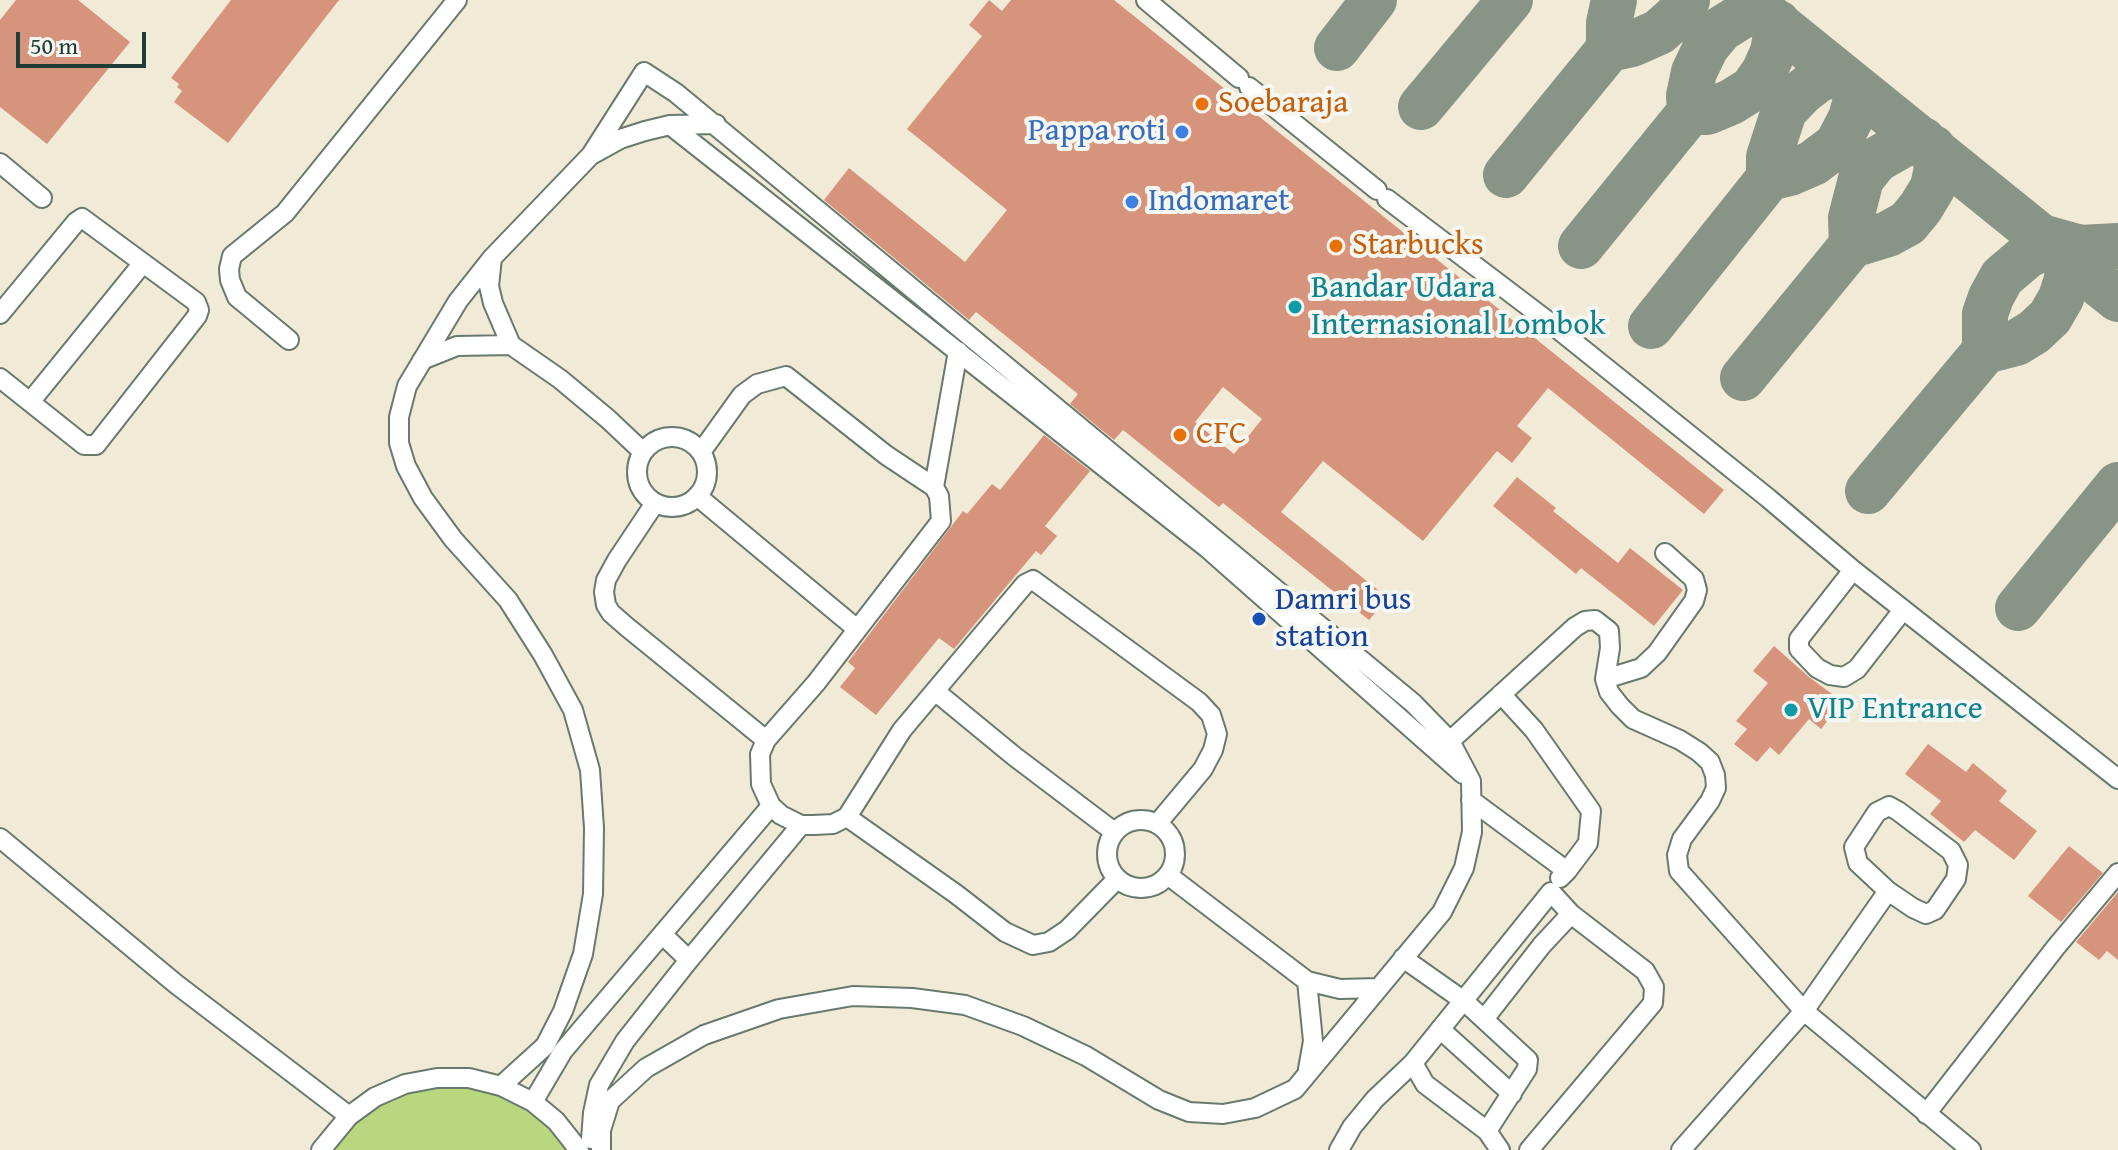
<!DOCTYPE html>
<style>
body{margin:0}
#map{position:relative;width:2118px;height:1150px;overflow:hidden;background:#f1ead7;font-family:"Gentium Book Plus",serif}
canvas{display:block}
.scale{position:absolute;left:16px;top:32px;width:130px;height:36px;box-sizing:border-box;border:4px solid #1f3d34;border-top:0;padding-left:10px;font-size:24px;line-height:28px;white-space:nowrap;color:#1f3d34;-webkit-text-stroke:6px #f6f6f2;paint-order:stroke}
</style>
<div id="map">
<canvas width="2118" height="1150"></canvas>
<div class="scale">50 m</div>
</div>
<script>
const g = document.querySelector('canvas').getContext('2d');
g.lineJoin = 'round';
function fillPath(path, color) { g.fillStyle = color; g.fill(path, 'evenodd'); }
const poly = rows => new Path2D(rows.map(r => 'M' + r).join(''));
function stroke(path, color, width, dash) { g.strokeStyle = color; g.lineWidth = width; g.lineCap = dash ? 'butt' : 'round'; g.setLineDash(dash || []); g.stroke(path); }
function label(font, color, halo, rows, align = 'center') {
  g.font = font + ' "Gentium Book Plus",serif'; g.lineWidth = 8; g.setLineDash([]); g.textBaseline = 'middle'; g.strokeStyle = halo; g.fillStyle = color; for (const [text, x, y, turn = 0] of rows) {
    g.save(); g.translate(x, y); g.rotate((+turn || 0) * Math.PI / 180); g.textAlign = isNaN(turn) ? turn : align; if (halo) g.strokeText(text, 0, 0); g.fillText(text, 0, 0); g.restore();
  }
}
const green = poly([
 [446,1082,481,1085,515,1097,543,1118,569,1150,335,1150,351,1126,378,1103,411,1088]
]);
const taxiway = poly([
 [1748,0,2041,237,2080,248,2118,246],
 [1337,48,1374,0],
 [1609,49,1632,44,1659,32,1678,15,1687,0],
 [1421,107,1510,0],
 [1690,112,1707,112,1731,102,1752,89,1764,72,1773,52,1778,23],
 [1506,175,1609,49,1609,23,1614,0],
 [1769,178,1790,173,1813,163,1837,145,1851,118,1856,100,1854,86],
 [2049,244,2118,299],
 [1852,245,1888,234,1908,223,1921,207,1933,187,1937,168,1933,148],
 [1581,246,1690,112,1689,96,1694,72,1706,47,1721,29,1745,14,1761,10],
 [1651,326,1769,178,1769,157,1784,111,1802,92,1819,79,1838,73],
 [1985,351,1985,314,1991,297,2002,277,2028,255,2050,245],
 [1743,378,1852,245,1851,218,1861,179,1876,160,1902,145,1923,140],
 [1868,491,1985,351,2016,343,2034,332,2050,317,2061,298,2067,279,2068,259],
 [2018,608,2118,485]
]);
const building = poly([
 [16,0,78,0,130,42,47,144,0,107,0,20],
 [231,0,339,0,228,143,174,102,182,91,177,87,179,84,171,78],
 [989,0,1002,11,1011,0,1114,0,1724,490,1704,514,1548,388,1517,426,1532,438,1512,463,1497,451,1423,541,1323,461,1281,512,1388,598,1369,620,1223,503,1219,507,1123,430,1114,440,1070,404,1078,394,976,312,969,320,824,200,849,168,965,262,1007,210,907,129,982,36,969,25],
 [1223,387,1262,419,1234,454,1195,422],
 [1044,435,1090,471,1045,526,1057,536,1041,555,1036,551,954,649,939,638,876,715,840,687,855,668,848,662,963,511,967,514,992,484,1000,490],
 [1517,477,1556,508,1553,511,1618,563,1630,548,1683,590,1654,626,1581,568,1576,574,1493,506],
 [1774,646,1809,677,1843,702,1821,729,1809,719,1779,755,1770,747,1757,762,1734,744,1747,729,1736,721,1768,683,1753,671],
 [1928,744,1966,772,1973,763,2007,791,1999,801,2037,831,2014,860,1975,830,1964,842,1930,814,1941,801,1905,774],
 [2069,846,2103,873,2061,922,2028,896],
 [2118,892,2118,960,2107,951,2099,960,2076,942]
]);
const minor = poly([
 [1146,0,1239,78],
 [1249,87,1377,190],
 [670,125,1207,548,1463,774],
 [591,155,644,72,676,93,1413,703,1450,741,1471,781,1472,832,1464,868,1442,912,1295,1089,1255,1108,1223,1114,1189,1112,1159,1100,1086,1056,1023,1026,965,1005,912,998,853,996,779,1009,704,1035,646,1068,610,1101,601,1130,601,1150],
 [0,163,42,198],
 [1387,199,1549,322,1768,498,1853,570,2118,779],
 [492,258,489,286,493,303,511,345,560,379,608,419,643,452],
 [0,314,76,222,82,218,196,302,199,310,197,316,96,445,84,445,0,378],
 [289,340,237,297,230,280,229,269,232,256,285,213,457,0],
 [422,360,457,346,511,345],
 [30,402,143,263],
 '637 472a35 35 0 1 1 70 0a35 35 0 1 1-70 0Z',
 [701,452,742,395,757,384,786,376,886,455,934,487,939,496,941,521,816,683,766,740,760,754,761,784,771,806,781,815,801,825,814,825,833,824,847,817,902,730,1025,584,1033,580,1199,702,1211,715,1217,734,1213,750,1203,769,1157,824],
 [934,487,958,351],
 [697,496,857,629],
 [655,503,617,560,606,580,604,592,606,605,611,613,627,627,766,740],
 [1853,570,1799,639,1799,649,1817,668,1830,675,1844,677,1857,669,1903,610],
 [1605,679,1641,668,1657,653,1694,601,1697,590,1694,579,1665,553],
 [935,691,1014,756,1113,831],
 [1501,694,1534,730,1591,811,1588,843,1567,871],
 [1450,741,1575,627,1585,621,1595,620,1609,631,1610,648,1605,679,1609,692,1620,706,1633,719,1680,740,1699,752,1710,762,1715,775,1716,788,1710,801,1682,839,1677,855,1679,871,1804,1011,1888,891,1913,908,1926,914,1935,910,1956,879,1958,865,1951,851,1898,811,1889,806,1877,812,1854,847,1858,863,1888,891],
 [1471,800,1567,871,1560,878],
 [847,817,956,894,1005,932,1033,945,1049,942,1067,930,1117,879],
 '1107 854a34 34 0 1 1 68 0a34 34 0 1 1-68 0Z',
 [0,838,176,984,349,1116],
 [1169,876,1307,981,1340,989,1378,988],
 [1403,958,1464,1001,1528,1060,1527,1069,1487,1131],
 [689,960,801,825],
 [1307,981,1313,1041,1308,1069],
 [1485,1018,1542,945,1571,914],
 [1440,1029,1512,1094],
 [501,1086,545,1046,563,1011,583,954,593,894,594,828,590,770,573,710,543,655,508,600,453,539,423,498,406,466,399,443,399,417,407,386,458,301,492,258,591,155,620,139,645,131,670,125,716,124],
 [533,1102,563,1051,771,806],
 [1926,1114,2056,947,2118,873],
 [591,1139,593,1113,599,1085,625,1041,689,960,663,935],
 [321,1150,349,1116,375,1097,405,1084,437,1078,469,1078,501,1086,533,1102,556,1121,579,1150],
 [1339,1150,1352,1127,1375,1099,1413,1063],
 [1500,1150,1487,1131,1425,1084,1413,1063,1551,892,1571,914,1645,971,1654,987,1653,1003,1529,1150],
 [1681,1150,1804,1011,1971,1150]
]);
const markers = [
 [1202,104,8,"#e8710a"],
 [1182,132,8,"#3f7fe0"],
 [1132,202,8,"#3f7fe0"],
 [1336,246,8,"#e8710a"],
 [1295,307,8,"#0f9aa8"],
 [1180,435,8,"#e8710a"],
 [1259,619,8,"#1a4fb4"],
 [1791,710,8,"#0f9aa8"]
];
const foodNames = [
 ["Soebaraja",1218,104],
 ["Starbucks",1352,246],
 ["CFC",1196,435]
];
const shopNames = [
 ["Pappa roti",1166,132],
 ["Indomaret",1148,202,"left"]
];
const cultureNames = [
 ["Bandar Udara",1311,289],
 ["Internasional Lombok",1311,326],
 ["VIP Entrance",1807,710]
];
const transitNames = [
 ["Damri bus",1275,601],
 ["station",1275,638]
];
fillPath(green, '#b8d77e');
stroke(taxiway, '#889486', 46);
fillPath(building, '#d7947d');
stroke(minor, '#687a6d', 22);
stroke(minor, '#fff', 18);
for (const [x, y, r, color] of markers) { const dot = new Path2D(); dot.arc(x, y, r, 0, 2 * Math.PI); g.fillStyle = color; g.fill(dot); stroke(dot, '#f6f6f2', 3); }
label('32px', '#c56008', '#f6f6f2', foodNames, 'left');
label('32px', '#366cbe', '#f6f6f2', shopNames, 'right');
label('32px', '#0d838f', '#f6f6f2', cultureNames, 'left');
label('32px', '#164399', '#f6f6f2', transitNames, 'left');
</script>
